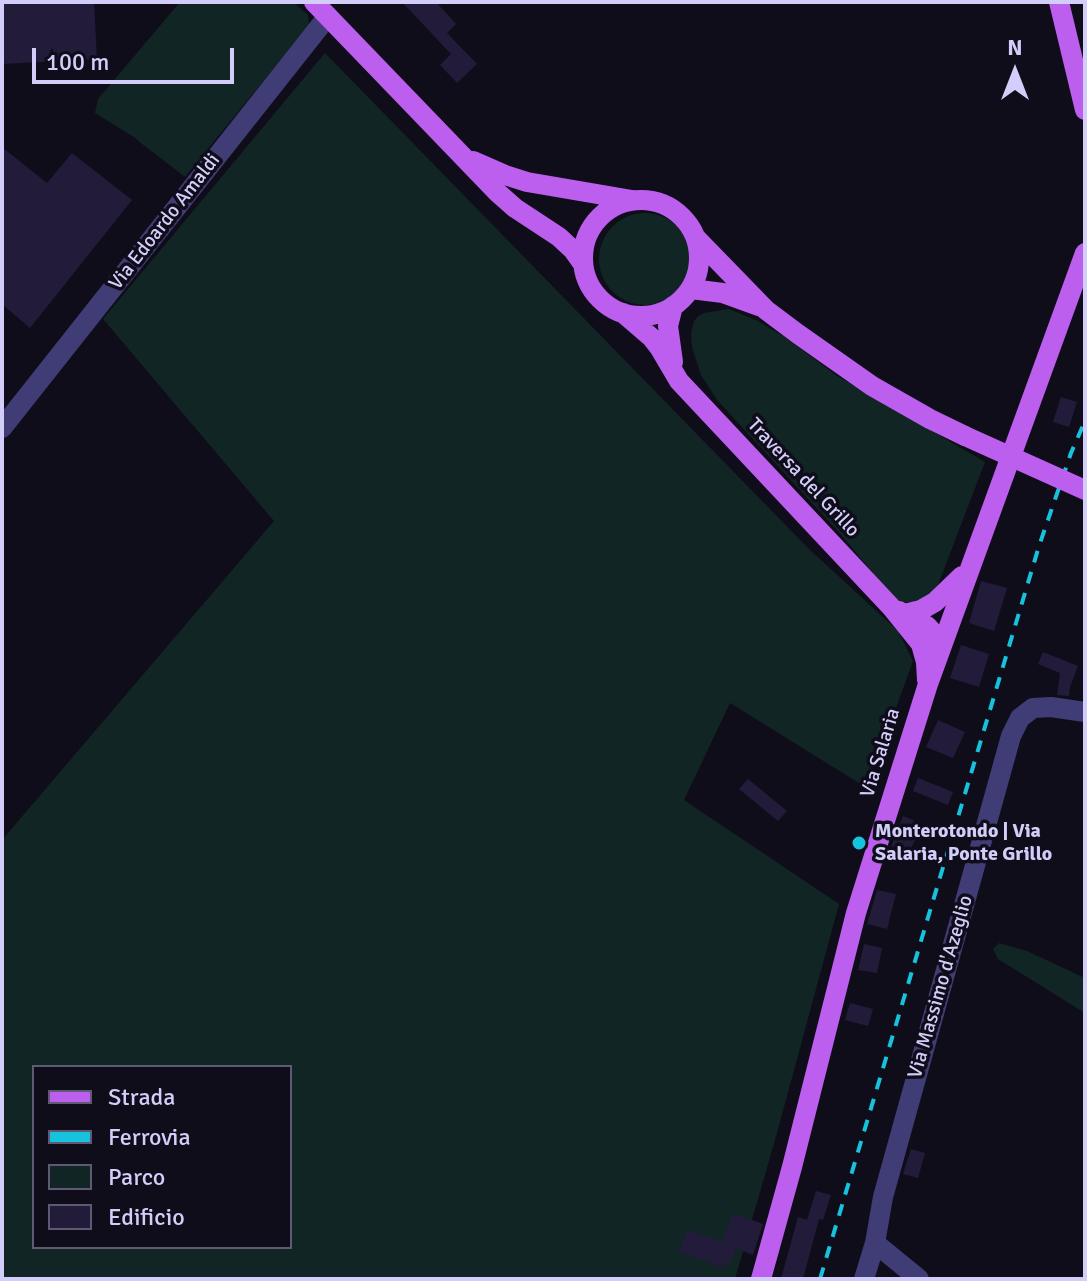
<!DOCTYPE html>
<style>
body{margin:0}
#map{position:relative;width:1087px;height:1281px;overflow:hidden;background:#100d1b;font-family:Signika,sans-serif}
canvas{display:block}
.frame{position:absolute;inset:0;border:4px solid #d3cdfa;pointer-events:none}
.legend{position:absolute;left:32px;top:1065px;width:260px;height:184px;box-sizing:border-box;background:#100d1b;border:2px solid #5e5a74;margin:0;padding:10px 14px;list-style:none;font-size:24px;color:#d3cdfa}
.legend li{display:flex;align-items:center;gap:16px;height:40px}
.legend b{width:40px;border:2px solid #5e5a74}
.north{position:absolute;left:975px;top:32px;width:80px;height:80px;-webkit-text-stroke:6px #100d1b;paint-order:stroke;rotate:0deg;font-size:22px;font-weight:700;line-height:32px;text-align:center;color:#d3cdfa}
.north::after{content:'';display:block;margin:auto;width:28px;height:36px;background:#d3cdfa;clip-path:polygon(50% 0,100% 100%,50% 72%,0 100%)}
.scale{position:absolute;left:32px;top:48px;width:202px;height:36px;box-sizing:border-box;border:4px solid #d3cdfa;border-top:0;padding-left:10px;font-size:24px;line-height:28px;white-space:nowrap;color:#d3cdfa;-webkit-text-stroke:6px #100d1b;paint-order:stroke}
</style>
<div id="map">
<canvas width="1087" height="1281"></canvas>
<div class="frame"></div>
<ul class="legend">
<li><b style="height:10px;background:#bc5fee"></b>Strada</li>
<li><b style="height:10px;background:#17c3dc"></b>Ferrovia</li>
<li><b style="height:22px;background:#112524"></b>Parco</li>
<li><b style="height:22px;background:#221b3a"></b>Edificio</li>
</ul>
<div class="north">N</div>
<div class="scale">100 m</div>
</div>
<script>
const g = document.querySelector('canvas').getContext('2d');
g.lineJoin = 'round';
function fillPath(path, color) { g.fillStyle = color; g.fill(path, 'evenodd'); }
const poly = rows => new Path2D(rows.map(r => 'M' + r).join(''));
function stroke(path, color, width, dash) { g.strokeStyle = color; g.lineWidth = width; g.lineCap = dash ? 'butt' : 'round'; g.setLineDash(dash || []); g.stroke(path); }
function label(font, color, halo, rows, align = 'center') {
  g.font = font + ' Signika,sans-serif'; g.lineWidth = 7; g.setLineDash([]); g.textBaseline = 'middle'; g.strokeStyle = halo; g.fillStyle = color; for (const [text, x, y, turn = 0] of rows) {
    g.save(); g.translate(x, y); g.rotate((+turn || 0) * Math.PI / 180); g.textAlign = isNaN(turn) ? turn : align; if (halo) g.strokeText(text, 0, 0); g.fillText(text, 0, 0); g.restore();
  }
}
const green = poly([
 [180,2,293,2,308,15,309,25,185,177,137,140,137,139,95,113,98,99],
 [325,53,808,548,898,631,913,661,867,788,730,703,684,800,839,904,777,1133,735,1279,2,1279,2,840,274,521,103,319],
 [34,1067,290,1067,290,1247,34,1247],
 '599 259a46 46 0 1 1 92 0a46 46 0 1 1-92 0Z',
 [729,309,758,321,783,336,836,375,985,462,933,598,914,602,901,602,888,591,837,530,717,400,701,375,692,347,691,333,694,321,698,316,704,313],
 [999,943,1027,951,1085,978,1085,1013,998,959,993,949]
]);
const building = poly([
 [2,2,94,2,97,59,2,64],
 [402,2,436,2,456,24,447,33,477,64,457,83,440,65,451,54],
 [2,147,47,183,72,153,132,200,30,328,2,304],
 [1061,397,1077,402,1069,427,1053,422],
 [981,581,1007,588,994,631,969,623],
 [961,645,989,654,979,687,950,678],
 [1043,652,1078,666,1070,687,1069,696,1057,695,1060,673,1038,664],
 [938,720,965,732,953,758,926,747],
 [918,778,953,792,948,805,913,791],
 [748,779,787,811,778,821,739,789],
 [903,816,922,824,905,862,888,855],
 [877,890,896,894,887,929,867,924],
 [864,944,882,948,877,973,858,970],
 [850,1003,873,1009,868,1026,845,1020],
 [911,1149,925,1153,918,1178,903,1174],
 [816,1191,831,1195,823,1220,819,1219,803,1279,781,1279,798,1217,807,1220],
 [733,1213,763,1224,753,1255,736,1248,730,1263,726,1261,723,1268,679,1252,687,1229,722,1242]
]);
const minor = poly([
 [2,428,328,16],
 [875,1243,919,1279],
 [864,1279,875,1243,883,1197,1011,736,1020,718,1033,708,1051,707,1085,712]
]);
const major = poly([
 [314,2,498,193,515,208,559,237,573,250,583,264],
 [1059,2,1085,110],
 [473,161,505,175,527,182,632,200],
 '583 258a58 58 0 1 1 116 0a58 58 0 1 1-116 0Z',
 [696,238,766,310,798,334,872,386,930,419,965,436],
 [691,289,723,293,759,306],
 [623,313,652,338,659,347,679,381,892,608,921,644,926,662,927,680],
 [673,362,668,326,673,306],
 [899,611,927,626,935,635,941,645],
 [904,614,921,610,935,602,962,576],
 [761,1279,792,1167,856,913,928,684,1085,253]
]);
const rail = poly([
 [820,1279,1039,546,1071,453,1085,421]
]);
const majorBridge = poly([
 [965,436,1085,490]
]);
const markers = [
 [859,843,8,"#17c3dc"]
];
const streetNames = [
 ["Via Edoardo Amaldi",165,222,-52],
 ["Traversa del Grillo",803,478,47],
 ["Via Salaria",881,753,-73],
 ["Via Massimo d'Azeglio",941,987,-74]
];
const poiNames = [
 ["Monterotondo | Via",875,832],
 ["Salaria, Ponte Grillo",875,855]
];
fillPath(green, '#112524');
fillPath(building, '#221b3a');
stroke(minor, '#403d76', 20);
stroke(major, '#bc5fee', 20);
stroke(rail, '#17c3dc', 4, [12, 10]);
stroke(majorBridge, '#bc5fee', 20);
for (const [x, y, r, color] of markers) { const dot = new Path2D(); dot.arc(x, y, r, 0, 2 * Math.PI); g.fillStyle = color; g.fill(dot); stroke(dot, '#100d1b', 3); }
label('20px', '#d3cdfa', '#100d1b', streetNames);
label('bold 20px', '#d3cdfa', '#100d1b', poiNames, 'left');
</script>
